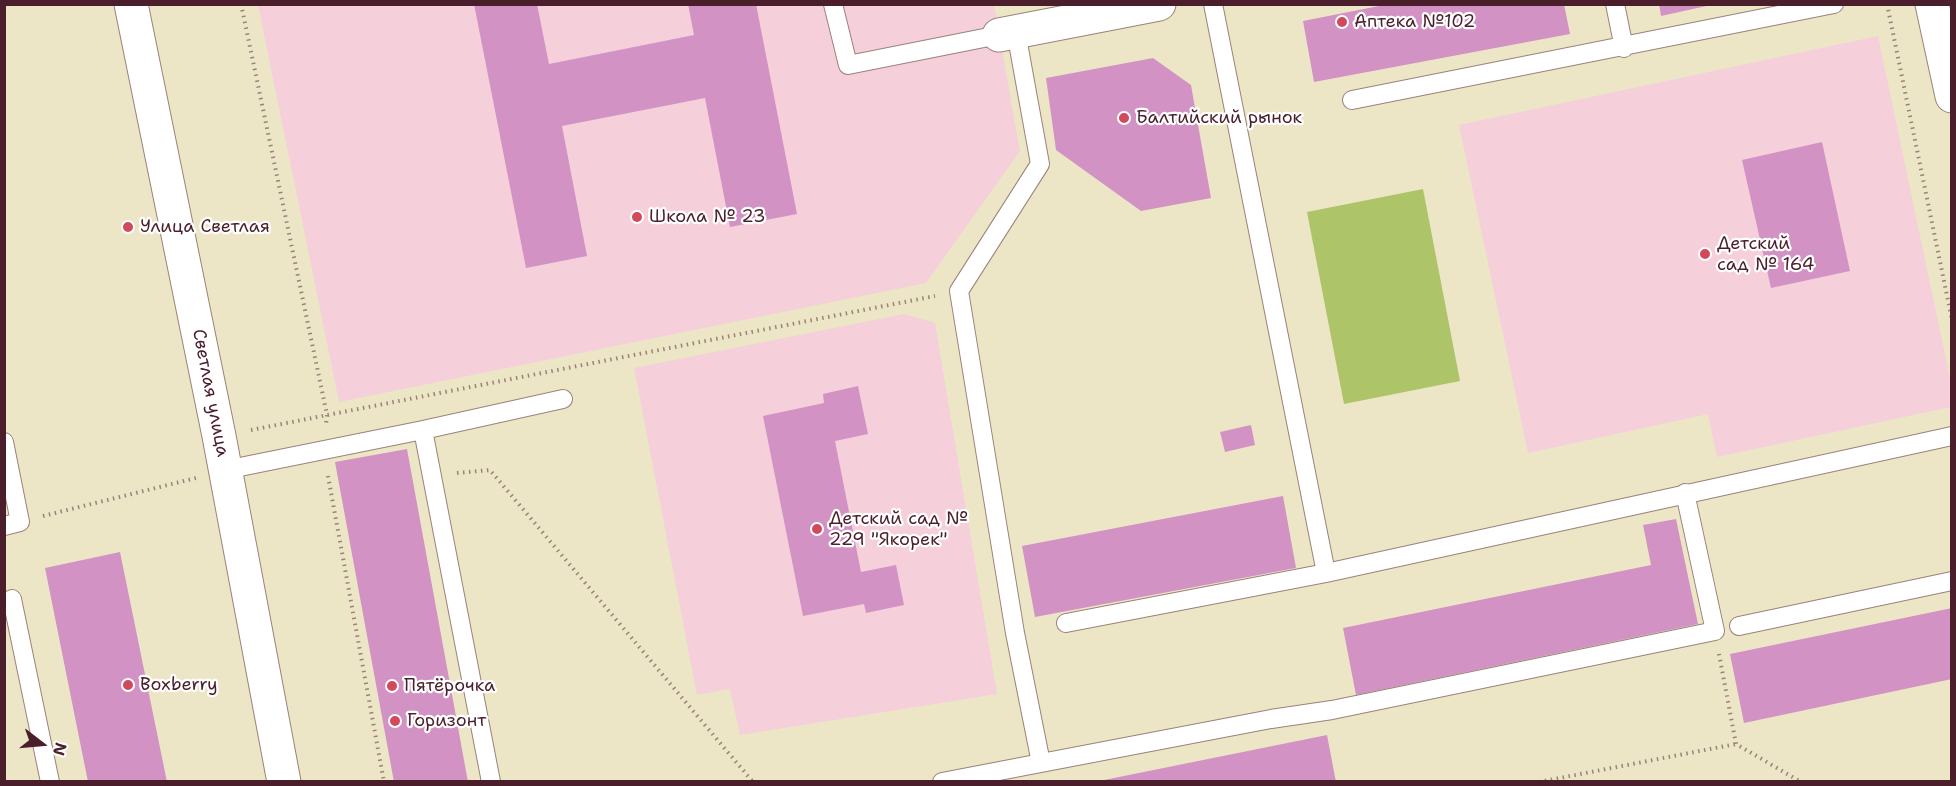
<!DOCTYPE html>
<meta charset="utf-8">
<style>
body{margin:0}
#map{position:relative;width:1956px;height:786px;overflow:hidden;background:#ece6c7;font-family:"Shantell Sans",sans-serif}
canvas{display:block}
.frame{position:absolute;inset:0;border:6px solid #4a1f2b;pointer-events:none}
.north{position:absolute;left:12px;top:714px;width:60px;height:60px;-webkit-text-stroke:4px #fff;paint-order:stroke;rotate:106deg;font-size:16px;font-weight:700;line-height:24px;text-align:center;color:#4a1f2b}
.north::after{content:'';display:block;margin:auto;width:21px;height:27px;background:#4a1f2b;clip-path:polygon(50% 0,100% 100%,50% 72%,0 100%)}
</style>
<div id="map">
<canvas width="1956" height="786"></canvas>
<div class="frame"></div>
<div class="north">N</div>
</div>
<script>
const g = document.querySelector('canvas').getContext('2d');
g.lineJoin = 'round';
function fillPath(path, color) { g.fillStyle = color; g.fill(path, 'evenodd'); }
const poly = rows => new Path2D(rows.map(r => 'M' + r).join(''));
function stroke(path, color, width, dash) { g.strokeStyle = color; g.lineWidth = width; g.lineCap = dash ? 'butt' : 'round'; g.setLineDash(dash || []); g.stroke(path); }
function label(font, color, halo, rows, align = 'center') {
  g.font = font + ' "Shantell Sans",sans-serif'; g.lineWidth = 4.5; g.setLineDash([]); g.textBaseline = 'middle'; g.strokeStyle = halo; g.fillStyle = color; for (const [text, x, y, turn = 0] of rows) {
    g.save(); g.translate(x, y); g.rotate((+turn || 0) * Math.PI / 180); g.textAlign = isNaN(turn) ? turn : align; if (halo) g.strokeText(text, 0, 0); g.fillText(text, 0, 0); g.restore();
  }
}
const built = poly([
 [258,5,994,5,1020,151,926,283,339,402],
 [1878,36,1951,383,1951,407,1717,457,1708,414,1528,453,1459,125],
 [904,314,935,323,997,694,740,735,730,689,697,695,634,368]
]);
const green = poly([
 [1423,189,1460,381,1344,404,1307,212]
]);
const building = poly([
 [474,4,537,4,549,64,694,35,688,4,756,4,797,214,730,227,705,98,562,126,587,256,526,268],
 [1389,4,1564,4,1570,34,1314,82,1303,21],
 [1659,4,1711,4,1711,5,1661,16],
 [1153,58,1191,85,1211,198,1141,211,1056,150,1046,78],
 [1822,142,1850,271,1771,288,1742,160],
 [858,386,868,434,835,441,861,572,896,565,904,605,866,613,864,604,803,616,763,416,824,403,823,394],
 [1251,425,1255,445,1225,452,1220,432],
 [407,449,468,782,394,782,335,462],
 [1283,496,1296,568,1035,617,1022,546],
 [1676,519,1698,624,1356,695,1343,628,1651,565,1643,525],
 [120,552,167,782,88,782,45,568],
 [1952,608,1952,679,1744,723,1730,654],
 [1327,735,1336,782,1104,782,1104,780]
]);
const path = poly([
 [241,4,327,415,326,424],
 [1887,4,1952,320],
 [251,430,935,296],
 [457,473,490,470,753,782],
 [328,476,384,782],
 [43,516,196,478],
 [1719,654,1736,744,1801,782],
 [1539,782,1736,744]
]);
const lane = poly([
 [833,4,848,65,999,35],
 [1213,4,1326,573],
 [1615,4,1624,48],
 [1016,32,1040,164,959,291,1015,633,1041,763,1271,719,1332,710,1715,631,1685,493],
 [1352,100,1834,4],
 [423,430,563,399],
 [4,442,20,522,4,526],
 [225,470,423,430,491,782],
 [12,599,50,782],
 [1066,623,1326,573,1952,436],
 [1739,626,1952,581],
 [942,782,1041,763]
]);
const street = poly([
 [999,35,1159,4]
]);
const secondary = poly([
 [131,4,219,436,284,782],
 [1932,4,1952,96]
]);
const markers = [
 [1342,22,6,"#d1495b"],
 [1124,118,6,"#d1495b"],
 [637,217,6,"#d1495b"],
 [128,227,6,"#d1495b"],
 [1705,254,6,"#d1495b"],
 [817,529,6,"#d1495b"],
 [128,685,6,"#d1495b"],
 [392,686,6,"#d1495b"],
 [395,721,6,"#d1495b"]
];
const poiNames = [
 ["Аптека №102",1354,22],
 ["Балтийский рынок",1136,118],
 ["Школа № 23",649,217],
 ["Улица Светлая",140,227],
 ["Детский",1717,244],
 ["сад № 164",1717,265],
 ["Детский сад №",829,519],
 ["229 \"Якорек\"",829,540],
 ["Boxberry",140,685],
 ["Пятёрочка",404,686],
 ["Горизонт",407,721]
];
const streetNames = [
 ["Светлая улица",210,393,79]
];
fillPath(built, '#f5cfda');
fillPath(green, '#aec468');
fillPath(building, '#d293c4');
stroke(lane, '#9b8279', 20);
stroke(street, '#9b8279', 35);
stroke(secondary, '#9b8279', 35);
stroke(path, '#9b8279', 4, [1.5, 4.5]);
stroke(lane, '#fff', 18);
stroke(street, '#fff', 33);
stroke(secondary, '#fff', 33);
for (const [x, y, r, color] of markers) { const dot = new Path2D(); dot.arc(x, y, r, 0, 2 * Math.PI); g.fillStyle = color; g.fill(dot); stroke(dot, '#fff', 2); }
label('18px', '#4a1f2b', '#fff', poiNames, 'left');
label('18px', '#4a1f2b', '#fff', streetNames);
</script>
